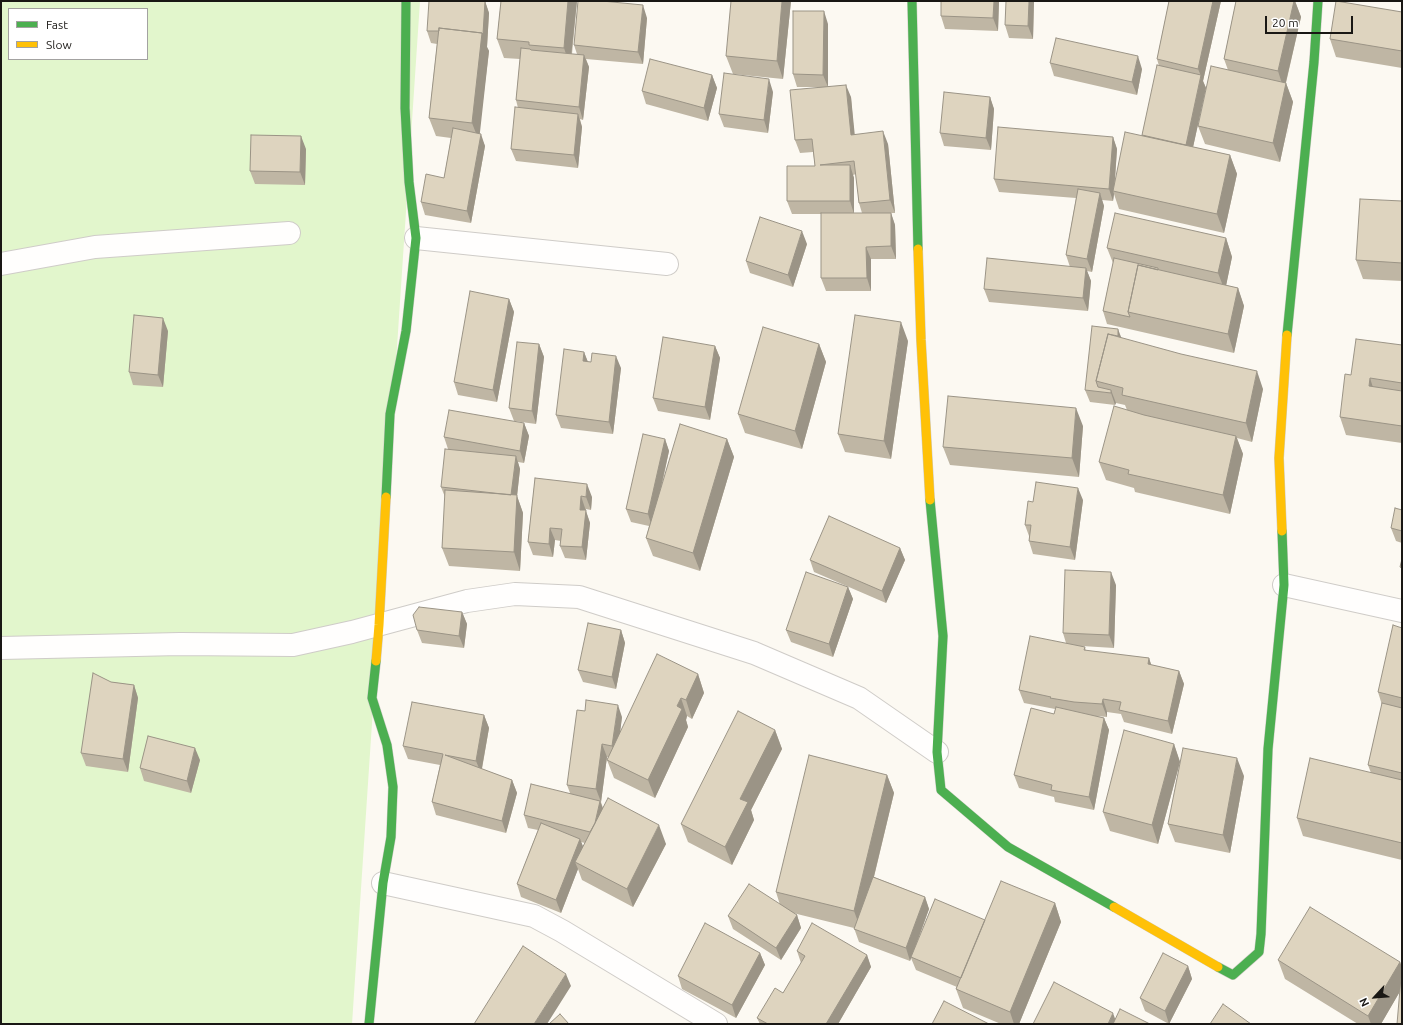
<!DOCTYPE html>
<style>
body{margin:0}
#map{position:relative;width:1403px;height:1025px;overflow:hidden;background:#fcf9f2;font-family:Ubuntu,sans-serif}
canvas{display:block}
.frame{position:absolute;inset:0;border:2px solid #191714;pointer-events:none}
.legend{position:absolute;left:8px;top:8px;width:140px;height:52px;box-sizing:border-box;background:#fff;border:1px solid #a3a2a1;margin:0;padding:5px 7px;list-style:none;font-size:12px;color:#191714}
.legend li{display:flex;align-items:center;gap:8px;height:20px}
.legend b{width:20px;border:1px solid #a3a2a1}
.north{position:absolute;left:1355px;top:977px;width:40px;height:40px;-webkit-text-stroke:3px #fff;paint-order:stroke;rotate:244deg;font-size:11px;font-weight:700;line-height:16px;text-align:center;color:#191714}
.north::after{content:'';display:block;margin:auto;width:14px;height:18px;background:#191714;clip-path:polygon(50% 0,100% 100%,50% 72%,0 100%)}
.scale{position:absolute;left:1265px;top:16px;width:88px;height:18px;box-sizing:border-box;border:2px solid #191714;border-top:0;padding-left:5px;font-size:12px;line-height:14px;white-space:nowrap;color:#191714;-webkit-text-stroke:3px #fff;paint-order:stroke}
</style>
<div id="map">
<canvas width="1403" height="1025"></canvas>
<div class="frame"></div>
<ul class="legend">
<li><b style="height:5px;background:#4caf50"></b>Fast</li>
<li><b style="height:5px;background:#ffc107"></b>Slow</li>
</ul>
<div class="north">N</div>
<div class="scale">20 m</div>
</div>
<script>
const g = document.querySelector('canvas').getContext('2d');
g.lineJoin = 'round';
function fillPath(path, color) { g.fillStyle = color; g.fill(path, 'evenodd'); }
const poly = rows => new Path2D(rows.map(r => 'M' + r).join(''));
function stroke(path, color, width, dash) { g.strokeStyle = color; g.lineWidth = width; g.lineCap = dash ? 'butt' : 'round'; g.setLineDash(dash || []); g.stroke(path); }
const green = poly([
 [1,1,420,1,352,1024,1,1024],
 [9,9,147,9,147,59,9,59]
]);
const street = poly([
 [416,238,667,264],
 [1,264,95,247,289,233],
 [1284,585,1402,611],
 [1,648,180,644,293,645,352,632,467,601,515,594,579,597,754,653,859,698,937,752],
 [383,883,534,916,562,931,716,1024]
]);
const fast = poly([
 [912,1,918,249],
 [1287,335,1314,62,1318,1],
 [386,497,390,414,406,331,416,238,409,182,405,108,406,1],
 [930,500,943,636,937,752,941,790,1008,847,1114,907],
 [1218,967,1233,975,1259,952,1261,934,1268,749,1284,585,1282,531],
 [369,1024,383,883,391,837,393,787,387,745,372,698,376,661]
]);
const slow = poly([
 [918,249,921,340,930,500],
 [1282,531,1279,458,1287,335],
 [376,661,379,625,386,497],
 [1114,907,1218,967]
]);
const wall = poly([
 [485,1,489,13,487,47,489,51,479,133,485,146,471,223,425,215,421,202,444,178,451,138,436,136,429,118,437,44,431,43,427,31],
 [501,1,577,1,572,54,577,54,574,45,647,18,643,64,586,59,589,67,583,120,580,119,582,127,578,168,516,161,511,149,518,108,516,100,520,59,504,58,497,39],
 [791,1,783,79,733,74,726,56],
 [941,1,999,1,998,31,945,29,941,16],
 [1034,1,1033,39,1009,38,1005,25],
 [1169,1,1221,1,1203,81,1206,88,1193,147,1230,155,1237,174,1224,233,1119,209,1114,194,1113,201,1102,200,1104,206,1092,272,1087,271,1091,281,1088,311,989,302,984,289,1070,267,1066,255,1076,198,999,192,994,179,1113,137,1117,149,1115,181,1142,135,1159,66,1157,59],
 [1236,1,1295,1,1301,17,1286,83,1293,102,1280,162,1205,144,1198,126,1228,70,1224,59],
 [1402,12,1402,68,1336,57,1330,39],
 [828,24,828,86,851,97,854,134,888,144,895,213,891,213,895,225,896,259,871,259,871,291,826,291,821,278,821,214,792,214,787,201,815,166,813,152,800,153,795,140,819,87,797,87,793,74],
 [856,174,859,203,862,213,854,213,854,178,853,175],
 [1050,63,1142,69,1137,95,1054,76],
 [712,75,717,88,708,121,646,104,642,91],
 [773,92,768,133,724,127,719,114],
 [990,97,994,109,991,150,944,146,940,133],
 [306,149,305,185,255,184,250,171],
 [1402,201,1402,281,1363,279,1356,260],
 [1226,238,1232,257,1226,285,1238,288,1244,306,1234,353,1107,324,1103,311,1113,263,1107,248],
 [807,244,793,287,750,273,746,261],
 [509,299,514,312,497,402,458,395,454,382],
 [168,331,163,387,133,385,129,372],
 [1121,338,1263,389,1252,442,1237,438,1243,454,1230,514,1135,492,1134,488,1106,480,1099,462,1127,410,1125,405,1116,403,1115,405,1090,402,1085,390],
 [908,341,891,459,845,452,838,434],
 [539,344,544,357,536,424,514,421,509,408],
 [819,344,826,362,802,449,745,433,738,414],
 [1402,345,1402,443,1346,435,1340,417,1351,375],
 [715,346,720,358,710,420,658,411,653,398],
 [584,352,588,362,621,368,613,434,561,428,556,415],
 [524,423,529,436,524,463,518,462,520,469,517,496,523,513,520,571,449,566,442,548,445,497,441,487,448,449,444,437],
 [1083,426,1079,477,950,465,943,447],
 [665,439,669,451,662,485,727,439,734,457,700,571,653,556,646,538,649,526,631,522,626,509],
 [535,478,592,497,591,510,586,509,586,511,590,523,586,560,565,558,560,546,561,541,555,540,553,557,533,555,528,542],
 [1083,500,1075,560,1033,554,1029,541,1029,536,1025,525,1033,502],
 [1402,510,1402,543,1396,541,1391,528],
 [900,548,905,560,886,603,814,572,810,560],
 [1116,585,1114,648,1082,646,1085,647,1086,651,1149,658,1151,665,1179,671,1184,684,1172,734,1124,722,1121,714,1107,712,1107,717,1097,716,1104,718,1109,730,1094,810,1055,802,1054,797,1019,788,1014,775,1054,714,1055,710,1055,709,1024,703,1019,690,1066,643,1063,633],
 [848,587,853,599,833,657,791,642,786,630],
 [462,612,467,624,464,648,422,643,417,630],
 [1402,628,1402,860,1303,836,1297,818,1371,773,1368,765,1382,705,1378,692],
 [621,630,625,643,616,689,583,682,578,670],
 [698,674,704,693,692,719,687,716,686,720,688,727,655,798,614,778,607,760,608,757,607,757,601,802,603,808,666,844,633,907,582,880,578,869,561,913,521,897,517,884,538,830,528,828,524,815,570,793,567,785,622,717,620,731],
 [581,842,585,843,583,847],
 [111,682,134,685,138,698,128,772,86,766,81,753],
 [484,715,489,728,482,769,512,780,517,793,506,833,436,815,432,802,440,765,408,759,403,746],
 [775,730,782,749,751,810,754,820,732,865,688,842,681,824],
 [1174,744,1180,762,1158,844,1110,831,1103,812],
 [200,760,191,793,144,781,140,768],
 [887,775,894,793,874,877,925,897,929,909,917,943,985,920,1055,903,1061,922,1019,1024,1001,1024,963,1008,956,989,957,987,916,970,911,958,910,961,859,942,854,928,793,913,797,915,801,928,781,960,733,929,728,916,780,905,776,892],
 [1244,776,1230,853,1175,842,1168,824],
 [797,951,867,955,871,967,838,1024,760,1024,757,1018,783,993,801,963],
 [760,953,765,965,736,1018,682,989,678,976],
 [1278,960,1400,962,1402,967,1402,1024,1400,991,1381,1024,1358,1024,1285,979],
 [1188,966,1192,979,1169,1024,1145,1011,1140,998]
]);
const shadedWall = poly([
 [485,1,489,13,487,47,489,51,479,141,472,123],
 [568,1,577,1,570,66,564,48],
 [782,1,791,1,783,79,777,61],
 [994,1,999,1,998,31,993,18],
 [1029,1,1034,1,1033,39,1028,26],
 [1213,1,1221,1,1203,81,1206,88,1190,161,1185,149,1201,76,1198,69],
 [1294,1,1295,1,1301,17,1284,90,1278,71],
 [643,5,647,18,643,64,638,52],
 [824,11,828,24,828,87,823,75],
 [584,55,589,67,583,120,579,107],
 [1138,56,1142,69,1137,95,1132,82],
 [712,75,717,88,708,121,704,108],
 [769,79,773,92,768,133,764,120],
 [1286,83,1293,102,1280,162,1273,143],
 [846,85,851,97,856,147,851,135],
 [990,97,994,109,991,150,986,138],
 [578,114,582,127,578,168,574,155],
 [883,131,888,144,895,213,890,200],
 [481,134,485,146,471,223,467,211],
 [301,136,306,149,305,185,300,172],
 [1113,137,1117,149,1114,191,1113,191,1114,194,1113,201,1109,189],
 [1230,155,1237,174,1224,233,1217,214],
 [850,165,854,178,854,214,850,201],
 [1100,193,1104,206,1092,272,1087,259],
 [891,213,895,225,896,259,891,246],
 [802,231,807,244,793,287,788,275],
 [1226,238,1232,257,1225,291,1218,273],
 [866,247,871,259,871,291,867,278],
 [1086,268,1091,281,1088,311,1083,298],
 [1238,288,1244,306,1234,353,1228,334],
 [509,299,514,312,497,402,493,390],
 [163,318,168,331,163,387,158,375],
 [901,322,908,341,891,459,884,441],
 [1118,329,1123,342,1117,342],
 [539,344,544,357,536,424,532,411],
 [819,344,826,362,802,449,795,431],
 [715,346,720,358,710,420,705,407],
 [584,352,589,365,583,361],
 [616,356,621,368,613,434,609,422],
 [1257,371,1263,389,1252,442,1246,423],
 [1370,378,1376,397,1369,386],
 [1111,390,1116,403,1115,405,1111,393],
 [1076,408,1083,426,1079,477,1072,458],
 [524,423,529,436,524,463,520,451],
 [1236,436,1243,454,1230,514,1223,495],
 [665,439,669,451,652,527,648,514],
 [727,439,734,457,700,571,693,553],
 [516,456,520,469,517,496,523,513,520,571,514,552,511,495],
 [587,484,592,497,591,510,586,497],
 [1078,488,1083,500,1075,560,1070,547],
 [581,496,590,523,586,560,582,547,580,510],
 [550,528,555,540,553,557,549,544],
 [900,548,905,560,886,603,882,591],
 [1111,572,1116,585,1114,648,1109,635],
 [848,587,853,599,833,657,829,644],
 [462,612,467,624,464,648,459,636],
 [621,630,625,643,616,689,612,677],
 [1149,658,1153,670,1148,664],
 [1179,671,1184,684,1172,734,1168,721],
 [698,674,704,693,692,719,686,700],
 [134,685,138,698,128,772,123,759],
 [681,698,687,716,686,720,688,727,655,798,648,780,677,706],
 [1103,699,1107,712,1107,717,1102,704],
 [618,705,622,717,617,758,612,746],
 [484,715,489,728,481,773,476,761],
 [1104,718,1109,730,1094,810,1089,797],
 [775,730,782,749,751,810,754,820,732,865,725,847,740,799],
 [602,744,607,757,601,802,596,789],
 [1174,744,1180,762,1158,844,1152,825],
 [195,748,200,760,191,793,187,781],
 [1237,758,1244,776,1230,853,1223,835],
 [887,775,894,793,861,930,854,911],
 [512,780,517,793,506,833,502,821],
 [600,801,605,814,593,833],
 [659,825,666,844,633,907,627,889],
 [580,839,585,851,575,862,578,869,561,913,556,900],
 [925,897,929,909,910,961,906,948],
 [1055,903,1061,922,1019,1024,1014,1024,1010,1012],
 [797,915,801,928,781,960,776,948],
 [760,953,765,965,736,1018,732,1005],
 [867,955,871,967,838,1024,826,1024],
 [1400,962,1402,967,1402,988,1381,1024,1371,1024,1368,1016],
 [1188,966,1192,979,1169,1024,1165,1011],
 [566,974,571,986,547,1024,534,1024],
 [1113,1013,1117,1024,1108,1024]
]);
const building = poly([
 [429,1,485,1,483,34,482,33,439,28,439,31,427,31,429,1],
 [501,1,568,1,564,48,529,45,529,42,497,39,501,1],
 [578,1,602,1,643,5,638,52,574,45,578,1],
 [731,1,782,1,777,61,726,56,731,1],
 [941,1,994,1,993,18,941,16,941,1],
 [1006,1,1029,1,1028,26,1005,25,1006,1],
 [1169,1,1213,1,1198,69,1157,59,1169,1],
 [1236,1,1294,1,1278,71,1224,59,1236,1],
 [1336,1,1402,12,1402,51,1330,39,1336,1],
 [793,11,824,11,823,75,793,74,793,11],
 [439,28,482,33,472,123,429,118,439,28],
 [1056,38,1138,56,1132,82,1050,63,1056,38],
 [521,48,530,49,531,50,584,55,579,107,516,100,521,48],
 [650,59,712,75,704,108,642,91,650,59],
 [1157,65,1201,75,1186,145,1142,135,1157,65],
 [1211,66,1286,83,1273,143,1198,126,1211,66],
 [724,73,769,79,764,120,719,114,724,73],
 [846,85,851,135,883,131,890,200,859,203,854,161,820,165,850,165,850,201,787,201,787,166,815,166,812,139,795,140,790,90,846,85],
 [944,92,990,97,986,138,940,133,944,92],
 [515,107,578,114,574,155,511,149,515,107],
 [998,127,1113,137,1109,189,994,179,998,127],
 [453,128,481,134,467,211,421,202,426,174,444,178,453,128],
 [1125,132,1230,155,1217,214,1113,191,1125,132],
 [251,135,301,136,300,172,250,171,251,135],
 [1078,189,1100,193,1087,259,1066,255,1078,189],
 [1360,199,1402,201,1402,263,1356,260,1360,199],
 [821,213,891,213,891,246,866,247,867,278,821,278,821,213],
 [1115,213,1226,238,1218,273,1107,248,1115,213],
 [760,217,802,231,788,275,746,261,760,217],
 [987,258,1086,268,1083,298,984,289,987,258],
 [1114,258,1158,268,1158,270,1138,265,1128,312,1130,317,1103,311,1114,258],
 [1138,265,1238,288,1228,334,1128,312,1138,265],
 [470,291,509,299,493,390,454,382,470,291],
 [134,315,163,318,158,375,129,372,134,315],
 [855,315,901,322,884,441,838,434,855,315],
 [1092,326,1118,329,1118,336,1108,334,1096,381,1098,387,1111,390,1111,393,1085,390,1092,326],
 [763,327,819,344,795,431,738,414,763,327],
 [1108,334,1181,354,1257,371,1246,423,1122,395,1123,388,1096,381,1108,334],
 [663,337,715,346,705,407,653,398,663,337],
 [1356,339,1402,345,1402,383,1370,378,1369,386,1402,391,1402,426,1340,417,1345,374,1351,375,1356,339],
 [517,342,539,344,532,411,509,408,517,342],
 [564,349,584,352,583,361,591,362,592,353,616,356,609,422,556,415,564,349],
 [948,396,1076,408,1072,458,943,447,948,396],
 [1114,406,1144,415,1236,436,1223,495,1128,474,1129,470,1099,462,1114,406],
 [449,410,524,423,520,451,444,437,449,410],
 [680,424,727,439,693,553,646,538,680,424],
 [643,434,665,439,648,514,626,509,643,434],
 [445,449,516,456,511,495,441,487,445,449],
 [535,478,587,484,586,497,581,496,580,510,586,510,582,547,560,546,562,529,550,528,549,544,528,542,535,478],
 [1036,482,1078,488,1070,547,1029,541,1031,525,1025,525,1028,501,1033,502,1036,482],
 [445,490,517,495,514,552,442,548,445,490],
 [1395,508,1402,510,1402,531,1391,528,1395,508],
 [829,516,900,548,882,591,810,560,829,516],
 [1402,559,1402,568,1400,567,1402,559],
 [1065,570,1111,572,1109,635,1063,633,1065,570],
 [806,572,848,587,829,644,786,630,806,572],
 [419,607,462,612,459,636,417,630,413,615,419,607],
 [588,623,621,630,612,677,578,670,588,623],
 [1393,625,1402,628,1402,698,1378,692,1393,625],
 [1030,636,1085,647,1084,650,1149,658,1148,664,1179,671,1168,721,1119,710,1121,702,1103,699,1102,704,1074,702,1050,698,1051,697,1019,690,1030,636],
 [657,654,698,674,686,700,681,698,677,706,682,709,648,780,607,760,657,654],
 [93,673,111,682,134,685,123,759,81,753,93,673],
 [586,700,618,705,612,746,602,744,596,789,567,785,577,710,585,711,586,700],
 [412,702,484,715,476,761,445,755,512,780,502,821,432,802,443,754,403,746,412,702],
 [1382,703,1402,708,1402,773,1368,765,1382,703],
 [1056,707,1104,718,1089,797,1051,790,1052,785,1014,775,1031,708,1054,714,1056,707],
 [738,711,775,730,740,799,748,802,725,847,681,824,738,711],
 [1124,730,1174,744,1152,825,1103,812,1124,730],
 [148,736,195,748,187,781,140,768,148,736],
 [1183,748,1237,758,1223,835,1168,824,1183,748],
 [809,755,887,775,854,911,776,892,809,755],
 [1310,758,1402,780,1402,843,1297,818,1310,758],
 [531,784,600,801,595,823,590,832,524,815,531,784],
 [608,798,659,825,627,889,575,862,608,798],
 [541,823,580,839,556,900,517,884,541,823],
 [873,877,925,897,906,948,854,929,873,877],
 [1001,881,1055,903,1010,1012,956,989,1001,881],
 [749,884,797,915,776,948,728,916,749,884],
 [935,899,985,920,961,978,911,957,935,899],
 [1310,907,1400,962,1368,1016,1278,960,1310,907],
 [705,923,760,953,732,1005,678,976,705,923],
 [812,923,867,955,826,1024,768,1024,757,1018,775,988,783,993,805,956,797,951,812,923],
 [523,946,566,974,534,1024,474,1024,523,946],
 [1163,953,1188,966,1165,1011,1140,998,1163,953],
 [1401,977,1402,977,1402,1024,1397,1024,1401,977],
 [1054,982,1113,1013,1108,1024,1033,1024,1054,982],
 [944,1001,989,1024,932,1024,944,1001],
 [1223,1004,1251,1024,1210,1024,1223,1004],
 [1120,1009,1150,1024,1113,1024,1120,1009],
 [560,1014,569,1024,549,1024,560,1014]
]);
fillPath(green, '#e2f6cc');
stroke(street, '#cfccc8', 24);
stroke(fast, '#cfccc8', 10);
stroke(slow, '#cfccc8', 10);
stroke(street, '#fffefd', 22);
stroke(fast, '#4caf50', 9);
stroke(slow, '#ffc107', 9);
fillPath(wall, '#bfb6a4');
fillPath(shadedWall, '#9b9486');
fillPath(building, '#ded4bf');
stroke(building, '#9b9486', 1);
</script>
